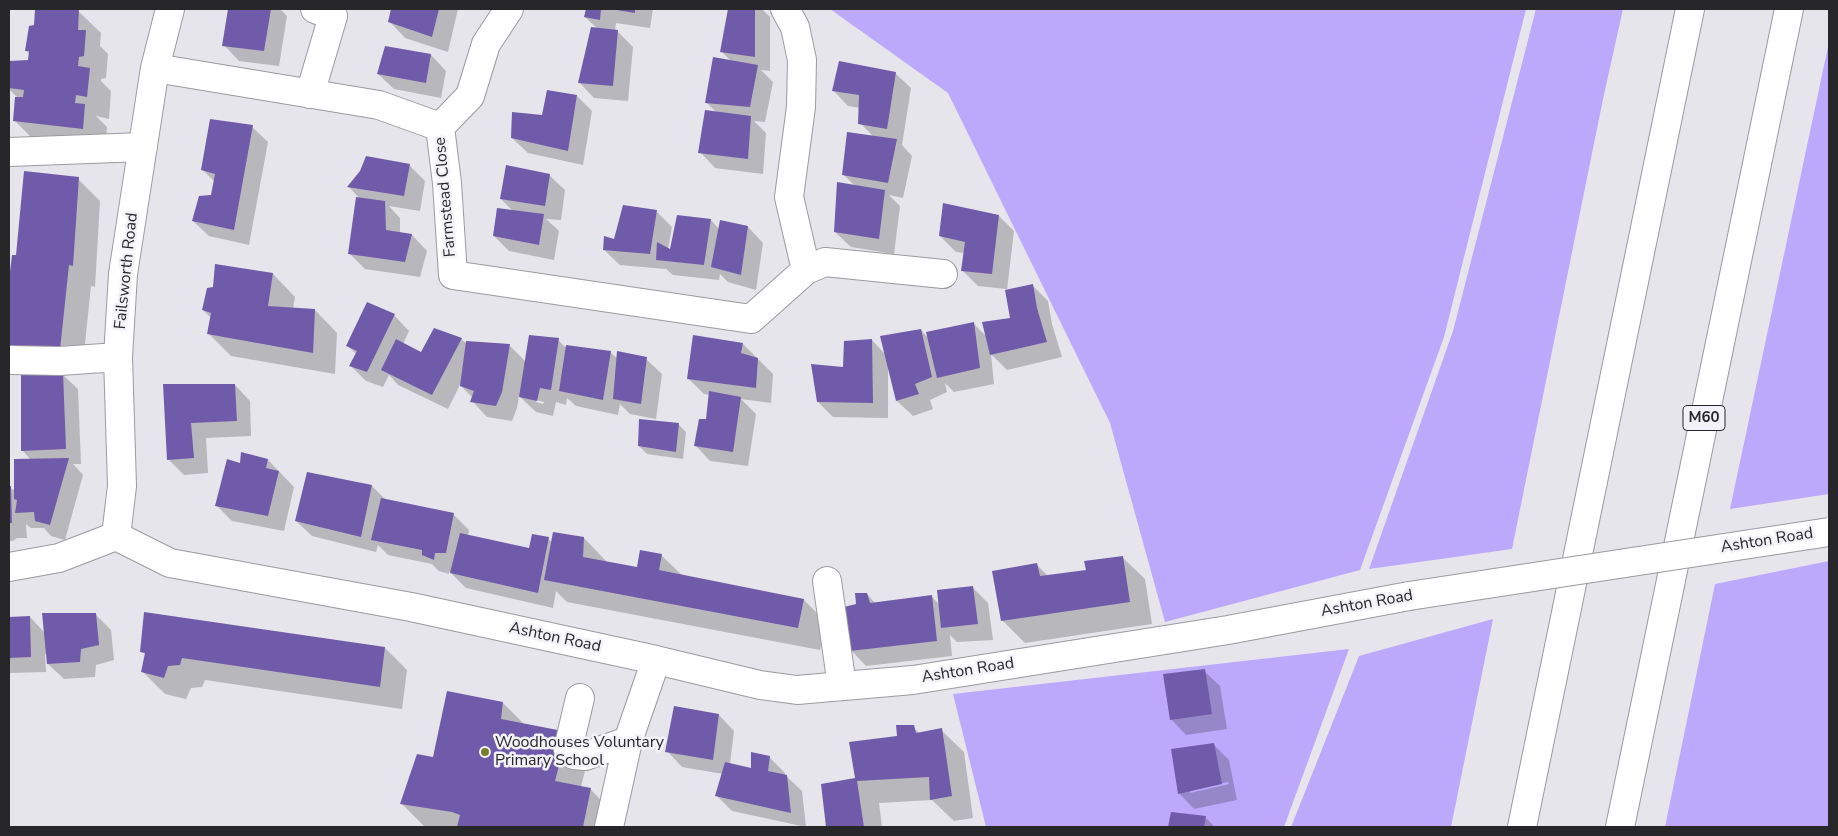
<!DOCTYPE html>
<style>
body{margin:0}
#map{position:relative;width:1838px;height:836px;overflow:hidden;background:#e6e5eb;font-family:"Nunito Sans",sans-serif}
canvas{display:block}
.frame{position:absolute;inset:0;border:10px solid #272729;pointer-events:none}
</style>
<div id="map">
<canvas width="1838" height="836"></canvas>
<div class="frame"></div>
</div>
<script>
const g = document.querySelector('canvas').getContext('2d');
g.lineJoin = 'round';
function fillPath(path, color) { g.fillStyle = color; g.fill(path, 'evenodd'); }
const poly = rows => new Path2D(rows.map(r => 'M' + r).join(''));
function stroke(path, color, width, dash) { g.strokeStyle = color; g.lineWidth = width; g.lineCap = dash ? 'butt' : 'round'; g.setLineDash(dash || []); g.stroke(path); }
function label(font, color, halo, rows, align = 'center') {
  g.font = font + ' "Nunito Sans",sans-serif'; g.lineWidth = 5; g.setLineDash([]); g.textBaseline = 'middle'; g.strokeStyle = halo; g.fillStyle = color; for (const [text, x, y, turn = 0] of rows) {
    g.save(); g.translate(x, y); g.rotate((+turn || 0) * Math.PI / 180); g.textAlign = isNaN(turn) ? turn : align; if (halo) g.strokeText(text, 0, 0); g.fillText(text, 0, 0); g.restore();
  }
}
const green = poly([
 [830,9,1526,9,1444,337,1360,570,1165,622,1110,423,948,93],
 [1536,9,1623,9,1603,99,1512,549,1369,569,1453,331],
 [1829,42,1829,494,1730,509],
 [1829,561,1829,827,1665,827,1715,584],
 [1493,619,1451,827,1291,827,1359,656],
 [1349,649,1284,827,986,827,953,694]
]);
const shadow = poly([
 [37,9,78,11,101,33,100,46,108,54,106,78,101,79,101,81,111,91,109,119,96,116,107,127,105,151,37,143,15,121,17,97,9,89,9,62,29,61,30,54,26,51,35,27],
 [230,9,280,9,287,16,279,66,239,61,224,45],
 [392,9,458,9,448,52,405,38,390,22],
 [587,9,653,9,650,28,616,23,615,31,618,32,633,47,628,101,594,98,579,82,598,29,585,17],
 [729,9,762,9,770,17,770,71,761,70,773,82,765,122,754,121,766,133,763,174,715,168,700,152,717,113,707,103,731,61,721,51],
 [431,55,446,71,441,98,394,89,378,74],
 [895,73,911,88,902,145,912,156,903,198,889,195,900,206,894,254,851,247,835,232,855,186,843,174,874,137,860,123,860,108,848,106,833,90],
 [577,96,592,111,583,165,528,153,512,138],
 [252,127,268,142,249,245,209,236,193,221,212,196,215,182,203,170],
 [409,165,425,181,420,211,389,206,400,218,400,234,412,235,427,251,420,277,365,269,350,254,360,199,349,187,361,172],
 [549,175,565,190,561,220,546,219,559,231,554,260,509,251,494,236,513,211,501,199],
 [78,179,100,201,95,287,91,286,82,372,9,350,9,291,13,256,17,256],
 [656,211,672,227,668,249,671,250,711,220,719,229,748,227,763,243,756,290,728,282,720,274,719,280,673,275,665,268,665,269,620,265,604,250],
 [999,216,1014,231,1007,290,1006,289,978,286,963,271,965,253,956,252,940,236],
 [273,274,295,297,293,309,315,310,337,333,335,374,231,356,209,334,211,318,203,310],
 [1032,285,1048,301,1052,324,1062,357,1007,370,991,354,994,384,954,392,945,383,947,392,930,400,933,409,913,416,897,401,888,365,888,418,833,417,818,402,844,368,872,340,885,354,921,330,929,339,973,323,987,337,1012,319],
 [394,315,409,331,403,344,421,353,461,339,467,344,467,342,510,346,526,362,558,340,565,347,610,352,618,359,646,359,662,374,656,419,630,414,620,404,618,415,576,406,567,398,566,405,556,402,553,416,536,412,519,396,517,408,512,421,487,417,472,401,473,398,460,385,448,409,398,385,389,375,383,387,366,381,351,366,356,354,348,346],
 [536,400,544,402,543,404,536,402],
 [743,344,773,374,771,403,741,399,756,414,748,466,710,461,695,445,707,420,710,395,704,394,689,379],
 [62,374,78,389,81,464,73,464,83,475,65,540,51,536,44,528,31,528,26,524,27,538,17,538,13,541,9,541,9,487,15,491,31,460,22,450],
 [235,385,250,401,251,436,206,438,208,473,184,475,168,459,165,386],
 [678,424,686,432,683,459,647,454,639,446],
 [268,460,294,487,284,531,232,521,216,505,241,465],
 [372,486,386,500,453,514,469,530,468,536,529,550,548,539,552,542,584,538,606,561,606,563,638,568,661,555,683,576,804,600,826,622,820,650,567,602,556,591,553,608,466,588,449,571,449,574,439,571,432,564,388,555,378,545,376,552,312,536,296,521],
 [1122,557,1145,579,1152,624,1025,643,1002,620,1037,565,1049,577,1087,571],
 [972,587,988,603,993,640,957,642,950,635,952,656,866,666,851,650,857,605,867,594,876,604,931,596,940,605],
 [95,614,111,630,114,660,96,665,95,677,64,679,48,664,47,654,45,654,46,672,9,673,9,618,30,617,45,633],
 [385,648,407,670,402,709,205,680,202,687,191,688,186,699,165,694,143,672,146,655,142,651],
 [1204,671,1220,686,1227,729,1186,735,1171,719],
 [503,703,524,724,589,755,581,787,590,789,613,812,610,827,432,827,424,826,402,804,434,758],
 [675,708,719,715,734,731,730,764,752,770,769,757,785,773,785,775,802,791,806,827,732,811,716,795,723,774,682,767,667,751],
 [913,727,920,734,941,730,964,752,973,818,954,821,932,800,879,803,882,827,827,827,822,785,856,779,898,737],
 [1213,744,1229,760,1237,800,1194,809,1179,793],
 [1228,782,1229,784,1190,793,1190,790],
 [1172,813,1205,817,1215,827,1170,827]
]);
const building = poly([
 [35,9,79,9,78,30,86,30,84,56,79,57,78,66,90,68,87,97,76,95,75,103,85,104,83,129,13,121,15,97,23,97,24,90,9,88,9,61,28,60,29,51,25,51,29,26,34,25],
 [228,9,271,9,264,51,222,46],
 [391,9,439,9,432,37,388,22],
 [586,9,601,9,600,20,584,17],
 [610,9,635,9,635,13],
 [728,9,755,9,755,57,720,52],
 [591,27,618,30,613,86,578,83],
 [385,46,431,54,426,83,377,74],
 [713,57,758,65,750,107,705,103],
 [839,61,896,72,887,129,858,124,859,95,832,91],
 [547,90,577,95,568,151,511,138,512,112,542,115],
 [705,110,751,116,748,159,698,153],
 [210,119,253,125,234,230,192,221,199,196,211,195,215,174,201,170],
 [847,132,897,139,888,183,842,175],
 [366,156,410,164,404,196,347,187,360,171],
 [506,165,550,174,545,206,500,199],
 [24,171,79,177,73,266,69,265,60,350,9,345,9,280,12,255,16,255],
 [837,182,885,190,879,239,834,232],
 [356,197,385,201,386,230,412,234,405,262,348,254],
 [943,203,999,215,992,274,961,271,965,242,939,236],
 [623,205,657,210,650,254,603,250,604,236,614,239],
 [497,208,544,214,539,245,493,236],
 [677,215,711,219,704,265,656,260,657,242,670,249],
 [720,220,748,226,741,275,711,267],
 [215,264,273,273,268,306,315,309,313,353,207,334,211,313,202,310,207,288,213,287],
 [1033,284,1037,308,1047,342,990,355,982,322,1010,318,1005,290],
 [367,302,395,314,367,372,349,366,357,351,346,346],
 [974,322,980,368,937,378,926,332],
 [434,328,462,338,432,395,381,370,396,339,421,352],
 [921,329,932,377,915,384,919,394,896,401,880,336],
 [529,335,559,338,551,390,540,388,537,401,519,397],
 [693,335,743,343,741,353,758,358,756,388,687,379],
 [872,339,873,403,817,402,811,364,843,367,844,341],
 [466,341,510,344,502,392,496,406,470,402,474,391,460,386],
 [566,345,611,351,603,400,559,391],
 [617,351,647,357,641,404,613,399],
 [63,372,66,449,21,451,21,373],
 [163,384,235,384,237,421,191,423,194,458,167,460],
 [709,391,741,397,733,452,694,446,699,419,706,419],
 [639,419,679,423,676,452,638,446],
 [241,452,268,459,266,468,279,471,268,516,215,506,227,459,240,463],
 [69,458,50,525,35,521,34,512,15,513,17,500,14,499,14,459],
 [307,472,372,485,361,537,295,521],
 [9,486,11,486,12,523,9,523],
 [381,498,454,513,446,553,435,553,434,560,422,555,422,550,371,540],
 [553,532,584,537,583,557,637,567,640,550,662,554,659,570,804,599,798,628,544,580],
 [460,533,529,548,532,534,549,537,538,593,450,573],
 [1123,556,1130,602,1001,621,992,571,1037,563,1040,576,1086,570,1084,561],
 [973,586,978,624,941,628,937,590],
 [855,593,867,593,870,603,932,595,937,641,850,651,844,607,856,604],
 [144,612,385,647,380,687,182,658,180,665,168,666,164,678,141,672,145,653,140,652],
 [42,613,96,613,99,645,81,649,80,662,47,664],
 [30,616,31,657,9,658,9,617],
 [1205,669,1212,714,1170,720,1163,674],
 [447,691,503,702,501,719,568,732,555,781,591,788,583,827,457,827,460,815,452,812,400,804,417,754,433,757],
 [674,706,719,714,713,760,665,752],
 [896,725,914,725,916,733,942,728,952,796,930,800,929,777,857,781,864,827,826,827,821,784,855,778,849,742,897,736],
 [1214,743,1222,784,1178,794,1171,749],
 [751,752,770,756,768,771,787,775,791,813,715,796,725,762,751,768],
 [1171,812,1206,816,1204,827,1168,827]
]);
const minor = poly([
 [155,68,379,105,440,127,447,183,453,275,751,319,806,270,789,197,801,107,802,60,795,27,785,9],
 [310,94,333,16,315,9],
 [440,127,470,96,486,44,509,9],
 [9,152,143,147],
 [806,270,825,262,943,274],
 [9,360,60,361,118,357],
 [116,536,170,563,411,607,656,660,760,685,797,690,913,680,1228,630,1409,596],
 [116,536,122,486,118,357,123,274,155,68,170,9],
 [9,567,59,558,116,536],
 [827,581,842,686],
 [580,698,568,749,574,755,585,756,628,741],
 [609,827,628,741,656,660]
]);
const highway = poly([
 [1522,827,1690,9],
 [1620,827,1789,9]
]);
const minorBridge = poly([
 [1409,596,1829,532]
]);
const markers = [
 [485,752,5,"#787f2a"]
];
const shields = [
 [1704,418,42]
];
const shieldNames = [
 ["M60",1704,418]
];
const streetNames = [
 ["Farmstead Close",446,197,-95],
 ["Failsworth Road",127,271,-84],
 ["Ashton Road",1767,541,-9],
 ["Ashton Road",1367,604,-10],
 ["Ashton Road",555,638,12],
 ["Ashton Road",968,671,-9]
];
const poiNames = [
 ["Woodhouses Voluntary",495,743],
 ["Primary School",495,761]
];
fillPath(green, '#bca9fb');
fillPath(shadow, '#0003');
fillPath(building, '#6f5ba9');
stroke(minor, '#9b9aa0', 30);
stroke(highway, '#9b9aa0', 30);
stroke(minor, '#fff', 28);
stroke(highway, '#fff', 28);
stroke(minorBridge, '#9b9aa0', 30, []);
stroke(minorBridge, '#fff', 28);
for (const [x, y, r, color] of markers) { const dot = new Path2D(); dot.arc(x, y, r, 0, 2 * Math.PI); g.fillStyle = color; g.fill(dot); stroke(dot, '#f3f2f8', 2); }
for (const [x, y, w] of shields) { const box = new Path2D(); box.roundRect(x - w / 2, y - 12.5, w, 25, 4); g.fillStyle = '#f3f2f8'; g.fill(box); stroke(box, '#272729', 1); }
label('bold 15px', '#272729', null, shieldNames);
label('16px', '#272729', '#f3f2f8', streetNames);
label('16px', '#272729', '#f3f2f8', poiNames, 'left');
</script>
